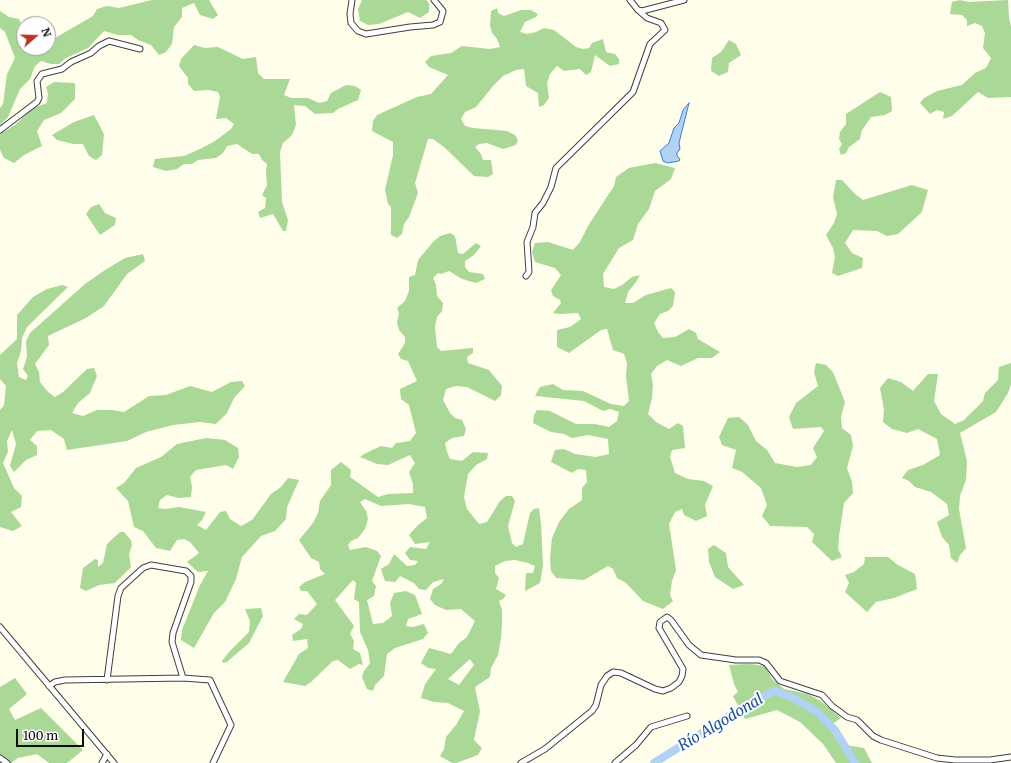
<!DOCTYPE html>
<meta charset="utf-8">
<style>
body{margin:0}
#map{position:relative;width:1011px;height:763px;overflow:hidden;background:#fffeeb;font-family:Merriweather,serif}
canvas{display:block}
.north{position:absolute;left:16px;top:16px;width:40px;height:40px;box-sizing:border-box;background:#fff;border:1px solid #9e9e9e;border-radius:50%;rotate:70deg;font-size:11px;font-weight:700;line-height:16px;text-align:center;color:#0c0c0c}
.north::after{content:'';display:block;margin:auto;width:14px;height:18px;background:#b93427;clip-path:polygon(50% 0,100% 100%,50% 72%,0 100%)}
.scale{position:absolute;left:16px;top:729px;width:68px;height:18px;box-sizing:border-box;border:2px solid #0c0c0c;border-top:0;padding-left:5px;font-size:12px;line-height:14px;white-space:nowrap;color:#0c0c0c;-webkit-text-stroke:3px #fff;paint-order:stroke}
</style>
<div id="map">
<canvas width="1011" height="763"></canvas>
<div class="north">N</div>
<div class="scale">100 m</div>
</div>
<script>
const g = document.querySelector('canvas').getContext('2d');
g.lineJoin = 'round';
function fillPath(path, color) { g.fillStyle = color; g.fill(path, 'evenodd'); }
const poly = rows => new Path2D(rows.map(r => 'M' + r).join(''));
function stroke(path, color, width, dash) { g.strokeStyle = color; g.lineWidth = width; g.lineCap = dash ? 'butt' : 'round'; g.setLineDash(dash || []); g.stroke(path); }
function label(font, color, halo, rows, align = 'center') {
  g.font = font + ' Merriweather,serif'; g.lineWidth = 4; g.setLineDash([]); g.textBaseline = 'middle'; g.strokeStyle = halo; g.fillStyle = color; for (const [text, x, y, turn = 0] of rows) {
    g.save(); g.translate(x, y); g.rotate((+turn || 0) * Math.PI / 180); g.textAlign = isNaN(turn) ? turn : align; if (halo) g.strokeText(text, 0, 0); g.fillText(text, 0, 0); g.restore();
  }
}
const forest = poly([
 [152,0,209,0,218,15,213,19,200,15,194,3,182,8,182,17,174,27,172,44,166,52,159,55,151,45,138,40,131,35,118,35,104,31,88,48,66,58,59,64,51,64,41,61,35,66,30,79,20,89,8,117,0,125,0,108,3,104,7,74,15,58,5,32,0,28,0,11,9,17,19,19,24,32,24,48,48,48,48,42,93,16,97,9,107,6,119,8],
 [362,0,426,0,429,3,429,12,420,18,408,12,379,24,368,25,360,21,358,9],
 [960,0,968,2,1008,0,1009,18,1011,27,1011,97,988,98,978,92,952,116,943,119,944,112,937,110,930,114,920,103,924,98,937,91,962,85,975,73,986,68,991,58,983,48,985,33,982,26,975,23,967,26,967,20,962,15,950,14,952,2],
 [497,8,498,13,504,16,521,10,531,10,538,14,536,17,525,22,520,32,527,34,536,32,544,28,554,30,576,47,583,49,589,48,592,43,603,39,606,52,615,54,619,59,619,64,610,66,595,55,591,72,586,75,580,69,564,71,557,66,550,74,547,83,549,98,544,105,539,107,538,93,526,86,524,69,516,70,503,76,493,86,476,107,465,112,461,119,465,126,473,128,507,131,515,135,518,140,516,145,503,149,487,143,479,144,475,147,481,154,483,160,491,160,493,174,488,177,474,176,444,147,433,139,428,139,415,183,418,193,409,217,404,224,402,234,397,238,391,235,391,207,388,204,385,190,393,155,393,142,372,131,373,121,377,115,417,97,431,94,448,75,429,67,425,62,431,56,451,53,462,46,490,49,500,47,497,39,492,33,490,25,491,11],
 [729,40,736,44,741,55,729,63,728,72,719,76,711,71,712,58,721,52],
 [194,45,205,48,218,47,243,59,256,57,258,73,264,79,290,79,284,95,291,98,308,98,319,103,327,101,331,93,346,85,355,86,361,90,358,100,338,109,333,113,315,114,305,106,294,105,296,125,292,135,283,143,280,152,282,202,288,220,286,231,283,231,273,214,260,218,258,212,265,208,266,198,262,195,267,185,266,172,267,164,262,160,259,154,252,154,237,144,227,146,223,153,216,158,198,160,192,164,184,164,177,169,166,171,153,167,155,159,184,156,200,149,215,141,231,129,234,124,226,118,216,119,220,97,218,92,209,90,194,91,188,84,188,78,179,66,181,59],
 [54,82,75,83,75,99,61,113,44,120,37,131,42,146,24,155,14,163,4,158,0,150,0,134,15,125,33,108,47,103,48,93,46,87],
 [880,92,891,97,892,111,885,115,871,117,862,130,860,139,849,147,846,153,841,155,839,149,842,144,839,139,840,132,846,124,846,114],
 [94,115,104,134,102,155,96,160,89,156,83,144,73,144,57,140,52,135,74,122],
 [655,163,675,168,671,179,655,191,649,209,638,224,633,240,619,248,603,274,604,287,614,289,622,285,632,277,640,275,636,282,628,292,625,303,633,303,646,295,671,288,675,292,673,306,668,311,660,314,654,323,658,332,663,338,675,337,689,329,696,333,698,339,720,352,712,358,698,358,681,366,667,360,657,366,651,374,653,384,652,398,648,414,656,422,669,429,678,423,683,426,685,448,672,450,670,457,675,473,688,479,704,481,713,486,705,505,707,516,696,521,684,515,682,509,675,512,669,524,676,570,672,581,670,595,673,601,663,609,643,601,626,583,617,578,613,569,608,566,584,580,556,578,551,571,550,559,552,538,559,522,569,509,582,500,582,488,587,482,586,470,578,469,572,473,551,462,555,450,564,449,575,454,596,457,609,454,608,439,588,435,572,438,564,434,551,432,533,423,534,415,537,410,550,411,576,424,595,424,609,427,617,421,619,412,610,409,603,411,584,401,535,396,540,387,553,384,563,390,583,391,611,404,624,406,629,401,626,376,627,363,624,354,613,350,607,329,601,330,569,353,557,347,557,330,570,327,581,319,578,313,559,314,553,313,561,303,560,300,553,296,551,290,561,275,555,268,535,262,532,252,535,243,548,242,573,250,580,242,588,226,614,186,616,177,629,168],
 [836,180,842,180,855,194,863,200,912,185,928,190,922,212,898,234,887,236,877,231,853,230,845,243,852,253,863,258,862,268,838,276,832,273,835,257,833,248,826,235,834,223,837,214,833,197],
 [99,204,105,213,116,218,115,225,100,235,86,214,91,207],
 [450,233,455,236,458,253,463,254,476,243,481,246,474,255,465,261,465,267,469,272,483,274,485,279,476,283,462,279,449,271,441,274,438,273,433,278,436,285,437,296,443,303,442,311,437,317,435,327,437,347,441,351,473,348,473,353,467,357,468,363,489,370,502,386,501,395,495,401,467,387,456,386,446,389,443,400,450,413,455,418,462,420,466,429,464,436,452,438,445,443,447,452,450,459,462,461,473,452,488,453,487,459,476,465,468,474,464,497,467,509,479,524,487,522,500,501,506,496,512,496,515,501,508,526,512,543,516,547,523,544,530,513,534,509,539,508,541,523,543,565,540,583,525,591,526,573,533,573,535,566,528,563,515,560,505,561,495,566,495,573,499,578,496,589,506,595,503,599,499,601,502,610,502,623,501,639,498,655,491,668,490,677,475,687,480,711,474,740,482,748,478,755,456,763,452,763,440,756,444,749,446,737,456,725,464,711,448,703,434,702,421,698,425,684,436,669,428,668,421,663,429,648,451,654,459,643,467,637,475,621,461,609,446,610,435,605,430,599,433,589,441,584,444,579,433,582,426,590,419,589,414,583,400,576,395,582,385,581,381,569,389,564,394,554,407,566,415,565,418,561,410,560,405,553,410,547,426,549,430,542,415,544,409,535,417,526,427,518,425,507,409,504,381,506,365,499,360,502,366,511,368,519,365,529,358,538,351,541,348,545,350,550,366,547,377,551,381,556,372,581,376,586,374,596,367,600,373,624,383,623,392,616,390,603,394,593,406,591,415,595,422,614,408,619,406,626,413,627,424,624,428,633,423,639,395,648,387,654,384,676,375,685,373,691,367,689,362,677,364,671,370,663,368,650,360,632,359,602,354,599,356,583,353,580,335,600,354,626,350,634,354,641,353,649,360,653,363,665,359,664,350,669,338,660,333,661,311,682,305,686,283,682,299,654,308,648,307,639,293,641,292,635,301,629,303,624,294,619,299,614,307,615,317,604,307,591,301,591,299,587,305,582,325,574,320,569,319,562,311,558,299,540,313,523,318,513,320,501,331,485,331,470,341,462,351,470,350,477,378,497,388,494,413,493,413,484,409,472,415,463,410,455,388,465,377,464,360,457,364,454,381,446,392,448,396,443,410,441,416,433,409,405,401,399,400,389,417,381,408,361,401,359,398,354,405,343,405,337,399,330,397,322,399,313,397,308,405,301,409,291,409,277,415,275,418,260,433,242,440,236],
 [470,659,474,665,459,685,448,679],
 [143,254,145,261,127,274,104,306,86,318,48,336,49,345,35,364,39,372,40,382,48,392,55,397,63,392,87,369,94,368,97,376,90,393,78,403,72,413,83,416,97,410,112,410,124,412,149,396,166,395,190,386,212,392,231,382,242,381,245,386,234,398,227,413,216,424,200,422,173,425,146,432,127,441,67,450,64,439,51,430,37,431,30,440,37,446,37,455,26,460,14,472,10,466,16,444,12,430,7,441,8,452,3,463,14,488,22,496,21,507,11,512,22,526,13,531,0,527,0,410,4,405,6,386,0,379,0,355,17,339,17,315,33,297,47,289,62,285,68,287,27,327,22,338,21,351,17,363,19,377,26,380,28,376,23,369,27,357,26,341,30,333,85,284,105,270,125,258],
 [816,363,826,365,833,372,845,402,841,417,842,428,851,435,853,446,847,468,852,482,853,493,844,503,839,536,838,549,842,557,832,561,812,542,814,534,807,527,770,526,762,516,767,505,761,488,742,472,732,468,736,450,722,445,719,437,728,418,739,417,748,425,756,441,767,450,775,463,797,467,811,465,817,457,813,448,824,431,821,427,793,429,789,417,796,403,818,386,814,372],
 [1011,363,1011,384,1008,393,996,412,960,433,967,461,966,480,960,496,959,509,966,548,960,555,957,563,951,558,949,545,942,537,937,522,949,515,947,504,931,492,915,487,909,481,902,478,908,470,923,465,940,455,937,439,918,429,907,433,892,429,883,422,884,410,880,388,888,378,901,382,913,391,928,374,938,374,934,401,941,414,955,424,964,420,983,401,985,393,998,380,999,367],
 [206,438,225,440,238,448,239,457,233,469,226,465,196,470,190,477,192,487,191,497,179,498,167,495,160,500,158,508,165,509,179,507,206,512,202,520,197,525,206,530,220,512,226,511,230,519,241,526,252,520,271,494,281,487,288,478,299,480,287,507,286,519,275,531,261,536,242,557,236,579,225,602,214,613,194,648,181,640,182,630,200,585,208,571,198,572,187,562,199,553,190,542,184,539,177,540,170,551,156,548,143,531,134,527,128,501,116,488,124,483,136,468,161,457,177,444],
 [120,532,124,532,131,540,132,545,129,554,131,567,115,583,99,585,86,591,80,588,83,568,95,559,98,560,98,567,103,563,107,544],
 [714,545,726,553,728,567,744,585,733,589,715,577,709,562,708,549],
 [865,557,888,557,898,565,915,574,917,589,894,598,876,602,867,612,845,592,849,583,845,575,854,572,864,564],
 [261,608,263,616,249,643,227,662,223,663,222,661,229,652,249,632,250,621,245,609],
 [750,664,765,666,772,679,784,689,808,694,821,701,841,718,828,727,840,744,864,748,872,763,836,763,823,744,800,722,777,710,745,719,733,696,738,692,734,684,729,665],
 [15,678,27,694,9,709,15,720,41,708,83,750,67,763,49,763,37,754,18,758,11,763,0,763,0,687]
]);
const water = poly([
 [689,103,679,143,680,149,677,153,677,156,680,159,679,161,668,163,663,161,660,151,669,143,674,128,679,123,683,110,689,103]
]);
const river = poly([
 [654,763,755,700,775,691,794,698,817,712,835,730,855,763]
]);
const street = poly([
 [352,0,350,14,351,23,358,31,366,34,410,27,433,25,440,22,443,11,434,0],
 [630,0,638,10,642,11,684,0],
 [0,130,37,102,39,98,37,81,42,74,62,69,71,62,91,53,99,46,109,41,140,49],
 [526,276,529,272,527,242,533,227,535,213,543,203,551,187,556,168,633,92,650,44,665,30,661,23,647,18,638,10],
 [0,627,114,763],
 [107,680,118,596,121,588,143,568,151,565,186,571,191,576,191,582,173,633,172,642,183,678],
 [49,686,55,682,65,680,183,678,210,680,231,725,213,763],
 [0,758,7,763],
 [102,763,107,754],
 [521,763,545,749,592,711,596,705,601,685,607,676,613,672,621,673,655,689,663,691,671,688,679,682,682,676,683,669,659,628,660,622,667,617,671,620,689,645,701,655,736,660,759,660,766,663,780,681,822,695,832,706,847,717,857,720,873,736,881,740,937,758,955,760,990,760,1011,757],
 [615,763,636,745,651,727,687,716]
]);
const waterNames = [
 ["Río Algodonal",721,723,-31]
];
fillPath(forest, '#aad896');
fillPath(water, '#b1d2f5');
stroke(water, '#3a7dcb', 1);
stroke(river, '#b1d2f5', 8);
stroke(street, '#3f3f3f', 7);
stroke(street, '#fff', 5);
label('italic 15px', '#18509b', '#fff', waterNames);
</script>
